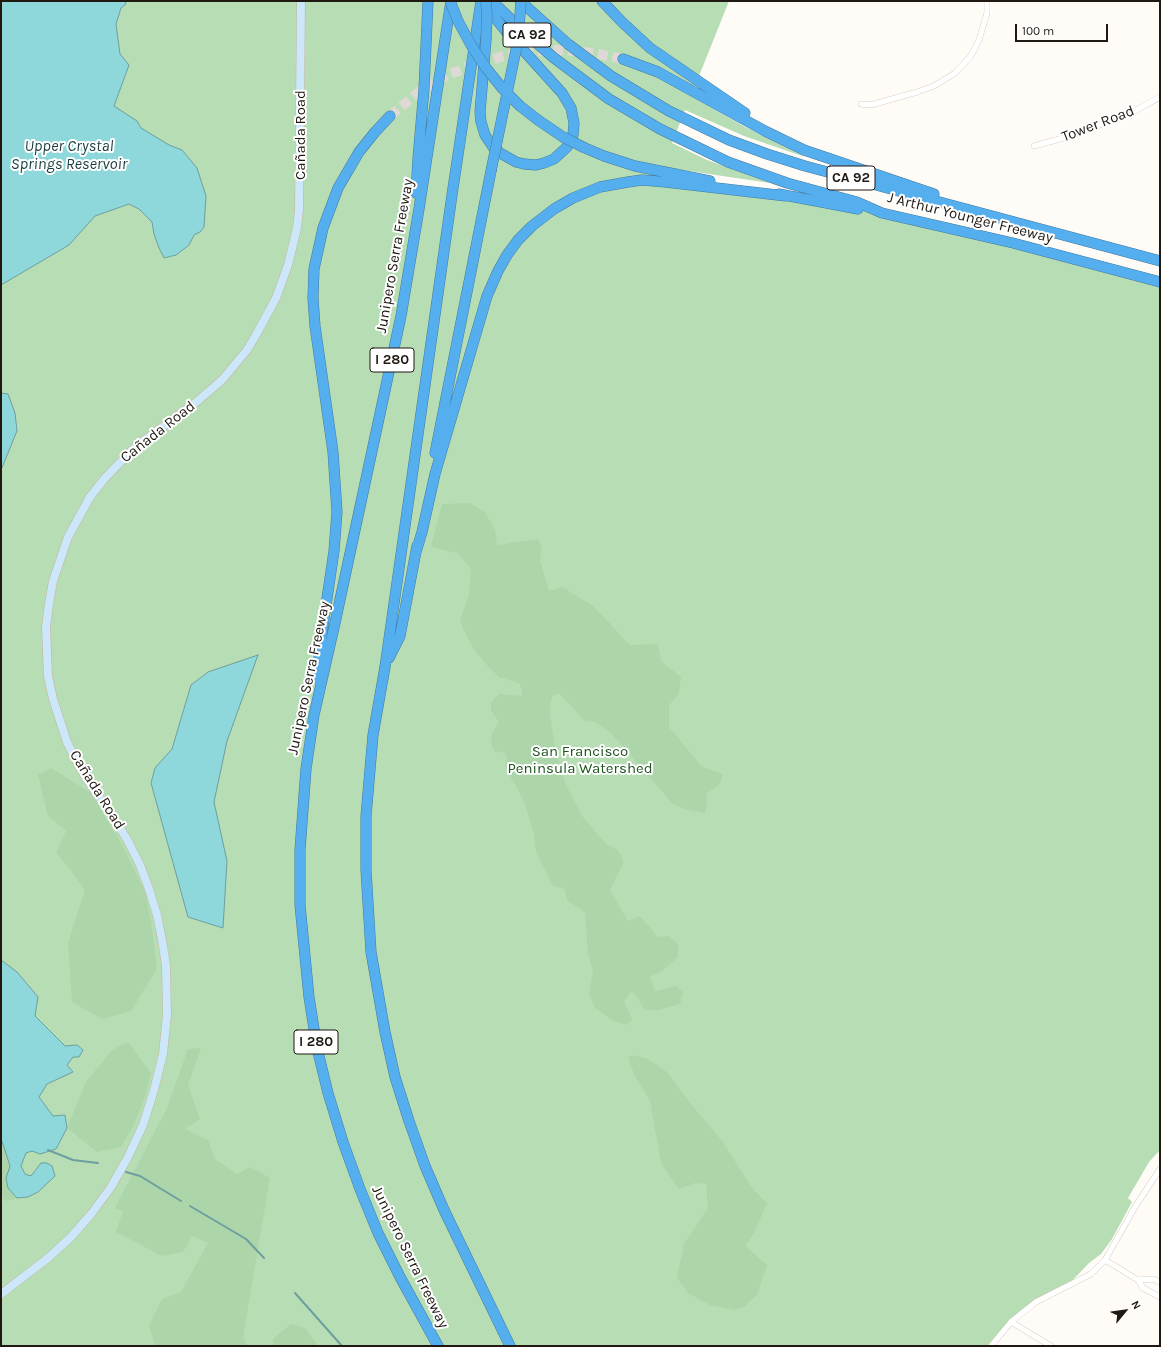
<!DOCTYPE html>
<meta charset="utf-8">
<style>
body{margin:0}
#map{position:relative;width:1161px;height:1347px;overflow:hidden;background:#fffbf7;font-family:Karla,sans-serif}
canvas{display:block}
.frame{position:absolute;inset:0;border:2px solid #201912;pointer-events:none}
.north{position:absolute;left:1105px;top:1291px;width:40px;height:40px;-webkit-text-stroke:3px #fff;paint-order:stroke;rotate:61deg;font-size:11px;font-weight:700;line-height:16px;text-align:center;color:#201912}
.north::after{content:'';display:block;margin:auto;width:14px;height:18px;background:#201912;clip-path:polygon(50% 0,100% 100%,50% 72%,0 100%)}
.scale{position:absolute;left:1015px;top:24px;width:93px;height:18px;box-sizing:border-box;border:2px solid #201912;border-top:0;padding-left:5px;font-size:12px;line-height:14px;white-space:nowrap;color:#201912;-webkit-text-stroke:3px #fff;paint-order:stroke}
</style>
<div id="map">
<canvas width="1161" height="1347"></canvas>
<div class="frame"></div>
<div class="north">N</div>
<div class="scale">100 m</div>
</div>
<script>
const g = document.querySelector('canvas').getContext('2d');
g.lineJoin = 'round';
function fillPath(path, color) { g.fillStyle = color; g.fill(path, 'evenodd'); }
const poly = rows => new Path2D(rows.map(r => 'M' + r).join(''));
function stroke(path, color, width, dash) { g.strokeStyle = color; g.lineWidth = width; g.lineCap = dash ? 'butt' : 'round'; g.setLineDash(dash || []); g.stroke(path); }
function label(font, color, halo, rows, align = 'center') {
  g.font = font + ' Karla,sans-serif'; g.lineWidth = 4; g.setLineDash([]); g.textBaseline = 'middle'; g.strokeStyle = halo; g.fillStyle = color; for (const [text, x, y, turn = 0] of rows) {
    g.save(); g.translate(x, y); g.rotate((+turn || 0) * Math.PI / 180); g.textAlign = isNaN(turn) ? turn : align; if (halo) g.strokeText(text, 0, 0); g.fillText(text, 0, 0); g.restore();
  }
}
const green = poly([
 [1,1,729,1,691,96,745,127,805,157,744,136,685,110,672,143,707,160,770,183,662,167,656,180,786,196,882,213,1160,282,1160,1150,1149,1162,1128,1198,1132,1202,1112,1239,1101,1254,1089,1263,1066,1287,1036,1302,1011,1322,991,1346,1,1346]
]);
const forest = poly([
 [470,503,485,512,495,530,497,545,538,539,542,548,540,561,549,591,562,587,593,606,630,645,658,644,661,661,681,677,679,694,669,705,669,727,701,766,723,774,720,784,706,794,707,801,705,813,689,810,674,805,611,733,595,722,585,721,559,693,554,695,551,699,550,713,555,750,566,785,582,816,606,844,618,850,624,862,610,890,628,921,640,916,658,937,669,936,678,944,678,957,663,970,650,977,655,991,677,986,683,993,680,1004,658,1010,645,1010,635,994,631,992,624,1002,632,1019,626,1025,612,1020,595,1008,589,994,593,971,588,953,585,912,567,900,564,888,553,886,536,852,534,835,524,801,505,766,507,758,503,751,496,753,492,746,491,736,499,722,491,710,491,703,499,694,522,696,522,691,519,683,499,677,485,663,475,651,466,635,460,621,469,595,471,568,457,553,431,547,442,504],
 [51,768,91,793,123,846,145,892,151,921,157,969,131,1011,102,1019,72,1002,68,943,85,890,75,876,56,852,66,831,48,816,38,775],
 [128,1042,151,1073,145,1097,134,1125,121,1147,97,1152,67,1128,86,1082,112,1050],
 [201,1048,188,1085,200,1119,185,1129,208,1140,215,1159,237,1174,250,1167,270,1178,243,1337,247,1346,155,1346,149,1325,162,1299,181,1292,208,1243,192,1236,183,1252,162,1256,116,1232,123,1211,115,1208,167,1108,188,1049],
 [632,1055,648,1059,668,1073,690,1103,722,1141,753,1189,767,1203,754,1233,745,1246,767,1265,757,1295,745,1306,735,1310,710,1305,688,1293,677,1278,684,1244,708,1208,706,1184,695,1183,679,1189,661,1163,650,1101,634,1074,628,1057],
 [1,1138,10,1166,6,1178,8,1188,17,1198,6,1201,1,1197],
 [291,1324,305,1328,318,1346,274,1346,273,1339]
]);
const water = poly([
 [1,1,125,1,126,4,121,8,116,24,120,54,129,65,114,106,137,121,141,128,169,145,182,150,197,168,206,196,204,227,200,232,194,235,189,245,176,255,164,258,159,248,154,234,152,222,139,209,129,204,95,216,69,245,1,285,1,1],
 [1,393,8,394,15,413,17,431,1,470,1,393],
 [258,655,227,741,214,802,227,861,223,928,188,917,151,783,155,768,172,749,191,685,208,672,258,655],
 [1,960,17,972,38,997,35,1016,65,1046,77,1045,83,1050,79,1057,73,1057,67,1065,73,1072,47,1084,39,1097,53,1116,65,1115,67,1128,56,1149,40,1154,32,1151,26,1153,21,1166,25,1174,31,1176,41,1163,47,1163,52,1166,55,1176,38,1192,28,1197,17,1198,8,1188,6,1178,10,1166,1,1138,1,960]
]);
const stream = poly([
 [48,1150,73,1160,98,1163],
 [126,1172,140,1176,181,1201],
 [190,1206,246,1239,264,1258],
 [295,1293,342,1346]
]);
const motorwayTunnel = poly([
 [390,116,420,91,443,77,470,66,500,57,535,51,563,50,593,53,623,59]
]);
const minor = poly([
 [861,104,871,105,917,92,934,86,955,73,971,56,979,40,987,13,987,1],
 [1034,146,1074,135,1102,124,1133,112,1160,97],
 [1105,1260,1138,1280,1143,1288,1160,1297],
 [1138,1280,1153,1279,1160,1282],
 [1011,1322,1051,1346],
 [991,1346,1011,1322,1036,1302,1091,1274,1105,1260,1135,1207,1160,1169]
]);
const secondary = poly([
 [1,1294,48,1258,71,1237,92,1213,111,1187,128,1157,143,1125,154,1090,163,1054,167,1015,166,965,162,940,157,915,149,889,140,865,128,841,115,820,88,781,77,762,67,742,53,699,48,676,46,627,49,604,53,581,68,537,90,497,105,478,135,447,194,404,222,380,247,350,256,335,276,298,288,265,297,228,299,210,301,1]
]);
const motorway = poly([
 [481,1,452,195,385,667,373,735,366,816,366,870,371,952,385,1032,395,1077,409,1121,425,1166,444,1210,510,1346],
 [492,1,523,31,554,58,609,99,660,129,728,162,787,183,857,202,882,213,1013,243,1160,282],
 [520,1,568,44,611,76,669,111,729,140,767,154,805,166,1160,261],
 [602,1,622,22,650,48,745,113],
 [484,4,505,30,562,93,571,108,574,123,573,135,567,147,554,159,544,163,536,165,524,164,516,162,500,153,493,147,485,135,481,122,480,112,486,40],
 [623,59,658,72,765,131,804,150,934,194],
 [585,148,604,156,635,166,710,181],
 [416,193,418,158,424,89,428,1],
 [779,194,858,209],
 [435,453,491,171],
 [416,552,422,532,435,474,487,296,498,271,507,255,518,240,532,226,554,209,573,198,600,187,628,182,642,180,665,182,786,196],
 [389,658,400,636,417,546],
 [317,678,321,639,334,551,337,512,333,452,315,326,313,298,314,269,323,228,338,188,359,152,375,132,390,116],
 [438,1346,400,1277,378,1233,360,1189,343,1142,328,1093,317,1048,309,997,300,905,300,850,306,769,314,715,335,623,401,316,419,209,451,1]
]);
const motorwayBridge = poly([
 [450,1,458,21,471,45,486,68,502,88,520,106,538,120,563,137,585,148],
 [486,40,487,17,486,1],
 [491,171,518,40,521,1]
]);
const shields = [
 [527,35,48],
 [851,178,48],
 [392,360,44],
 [316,1042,44]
];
const shieldNames = [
 ["CA 92",527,35],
 ["CA 92",851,178],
 ["I 280",392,360],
 ["I 280",316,1042]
];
const streetNames = [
 ["Tower Road",1098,124,-21],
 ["Cañada Road",301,135,-90],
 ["J Arthur Younger Freeway",970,218,14],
 ["Junipero Serra Freeway",395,256,-80],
 ["Cañada Road",158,432,-38],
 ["Junipero Serra Freeway",309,678,-78],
 ["Cañada Road",97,790,58],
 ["Junipero Serra Freeway",410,1257,64]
];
const parkNames = [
 ["San Francisco",580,752],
 ["Peninsula Watershed",580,769]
];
const waterNames = [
 ["Upper Crystal",69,146],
 ["Springs Reservoir",69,164]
];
fillPath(green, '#b7ddb4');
fillPath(forest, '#acd5a9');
fillPath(water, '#8ed8db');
stroke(water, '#6d9f9f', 1);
stroke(stream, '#6d9f9f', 2);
stroke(motorwayTunnel, '#ded9d5', 10, [10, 5]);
stroke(minor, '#c6b39f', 6);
stroke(secondary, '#c6b39f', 9);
stroke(motorway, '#427aa1', 11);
stroke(minor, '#fff', 5.5);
stroke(secondary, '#cce7fa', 8);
stroke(motorway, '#55afee', 10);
stroke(motorwayBridge, '#427aa1', 11, []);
stroke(motorwayBridge, '#55afee', 10);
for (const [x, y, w] of shields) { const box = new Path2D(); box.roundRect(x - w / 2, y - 12, w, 24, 3); g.fillStyle = '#fff'; g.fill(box); stroke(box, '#201912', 1); }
label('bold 14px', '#201912', null, shieldNames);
label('15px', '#201912', '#fff', streetNames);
label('15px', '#1e541d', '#fff', parkNames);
label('italic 16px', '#193d3e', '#fff', waterNames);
</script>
